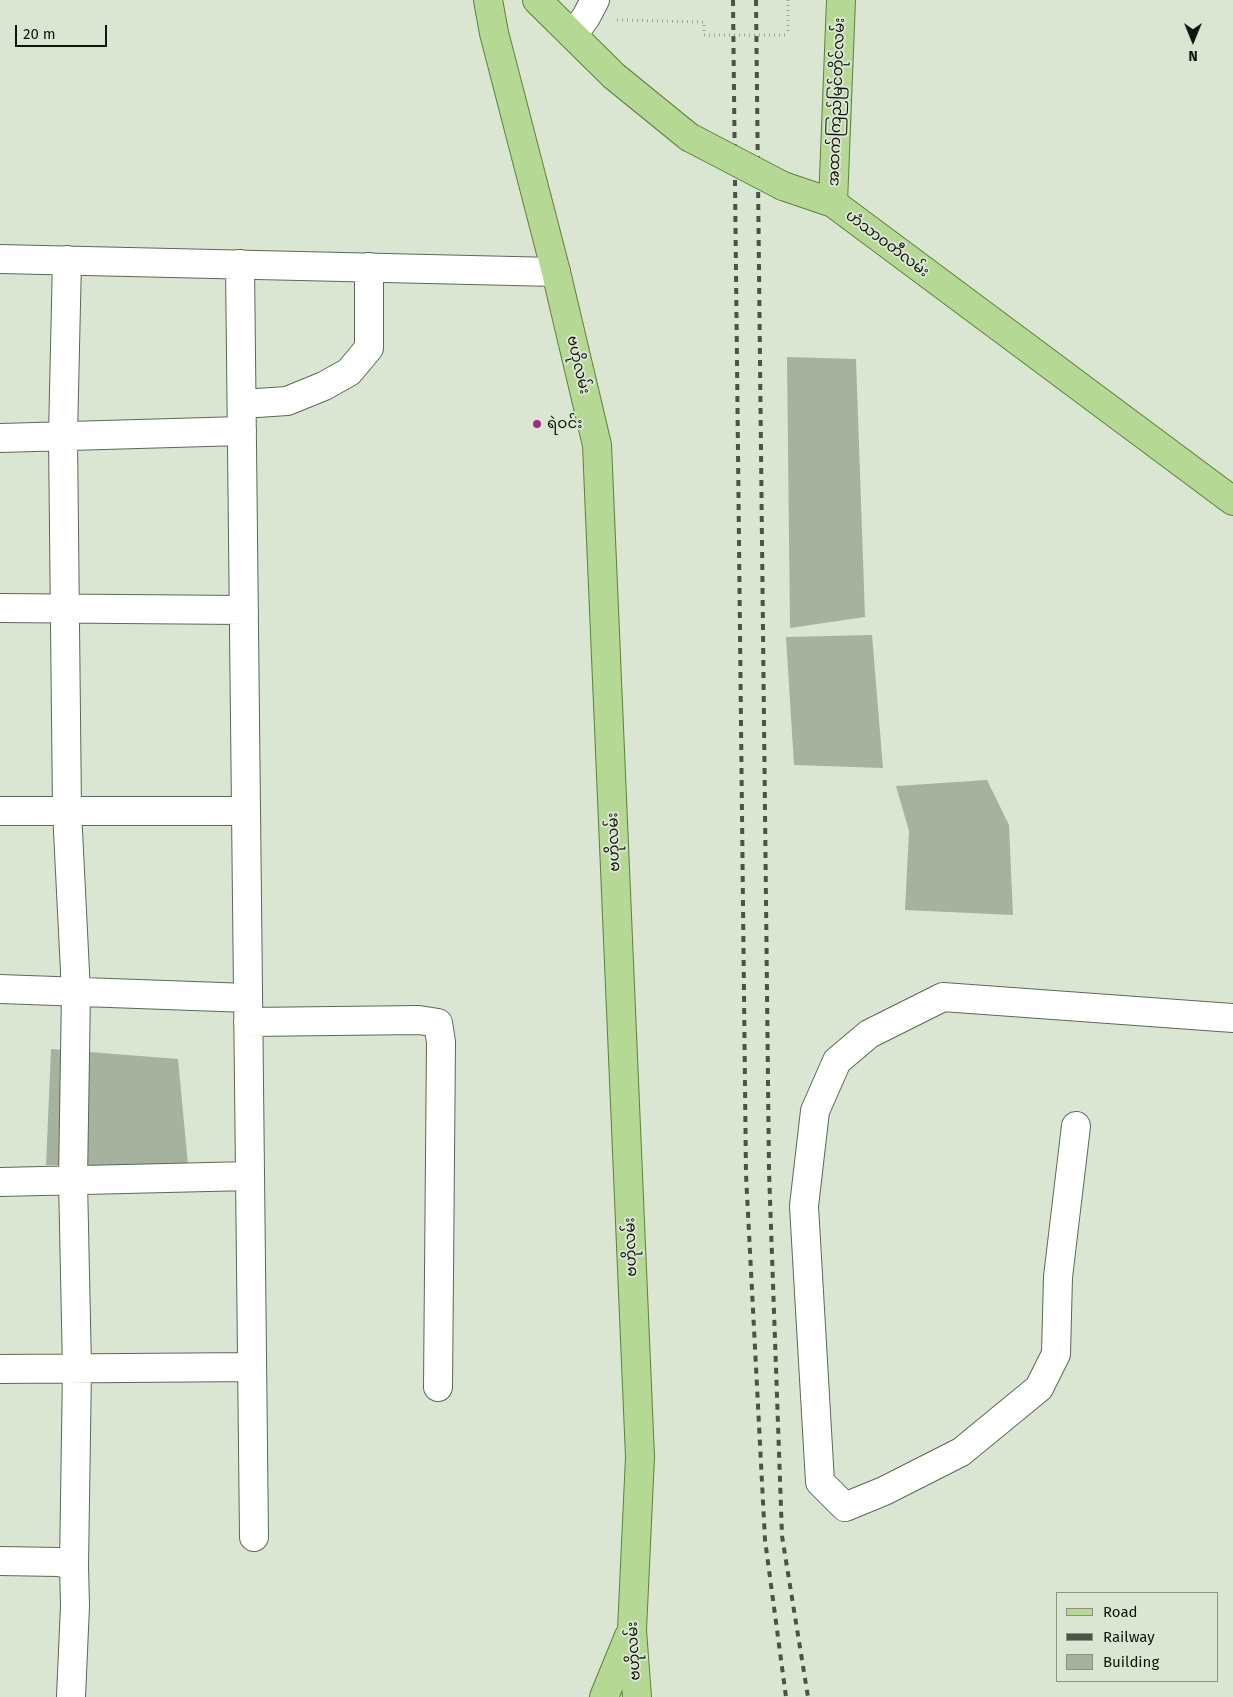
<!DOCTYPE html>
<meta charset="utf-8">
<style>
body{margin:0}
#map{position:relative;width:1233px;height:1697px;overflow:hidden;background:#dae6d2;font-family:"Fira Sans",sans-serif}
canvas{display:block}
.legend{position:absolute;left:1056px;top:1592px;width:162px;height:90px;box-sizing:border-box;background:#dae6d2;border:1px solid #899283;margin:0;padding:6px 9px;list-style:none;font-size:15px;color:#10140d}
.legend li{display:flex;align-items:center;gap:10px;height:25px}
.legend b{width:25px;border:1px solid #899283}
.north{position:absolute;left:1168px;top:15px;width:50px;height:50px;-webkit-text-stroke:4px #dae6d2;paint-order:stroke;rotate:180deg;font-size:14px;font-weight:700;line-height:20px;text-align:center;color:#10140d}
.north::after{content:'';display:block;margin:auto;width:18px;height:22px;background:#10140d;clip-path:polygon(50% 0,100% 100%,50% 72%,0 100%)}
.scale{position:absolute;left:15px;top:25px;width:92px;height:22px;box-sizing:border-box;border:2px solid #10140d;border-top:0;padding-left:6px;font-size:15px;line-height:18px;white-space:nowrap;color:#10140d;-webkit-text-stroke:4px #dae6d2;paint-order:stroke}
</style>
<div id="map">
<canvas width="1233" height="1697"></canvas>
<ul class="legend">
<li><b style="height:6px;background:#b6d895"></b>Road</li>
<li><b style="height:6px;background:#4c5247"></b>Railway</li>
<li><b style="height:14px;background:#a6b29e"></b>Building</li>
</ul>
<div class="north">N</div>
<div class="scale">20 m</div>
</div>
<script>
const g = document.querySelector('canvas').getContext('2d');
g.lineJoin = 'round';
function fillPath(path, color) { g.fillStyle = color; g.fill(path, 'evenodd'); }
const poly = rows => new Path2D(rows.map(r => 'M' + r).join(''));
function stroke(path, color, width, dash) { g.strokeStyle = color; g.lineWidth = width; g.lineCap = dash ? 'butt' : 'round'; g.setLineDash(dash || []); g.stroke(path); }
function label(font, color, halo, rows, align = 'center') {
  g.font = font + ' "Fira Sans","Noto Sans Myanmar",sans-serif'; g.lineWidth = 4; g.setLineDash([]); g.textBaseline = 'middle'; g.strokeStyle = halo; g.fillStyle = color; for (const [text, x, y, turn = 0] of rows) {
    g.save(); g.translate(x, y); g.rotate((+turn || 0) * Math.PI / 180); g.textAlign = isNaN(turn) ? turn : align; if (halo) g.strokeText(text, 0, 0); g.fillText(text, 0, 0); g.restore();
  }
}
const building = poly([
 [787,357,856,359,865,617,790,628],
 [872,635,883,768,794,765,786,637],
 [987,780,1009,825,1013,915,905,910,909,831,896,786],
 [51,1049,178,1059,188,1165,46,1165]
]);
const path = poly([
 [788,0,788,35],
 [617,20,704,22,704,35]
]);
const minor = poly([
 [573,35,586,17,595,0],
 [0,259,556,272],
 [67,260,63,436,67,811,76,992,73,1180,77,1368,74,1566],
 [240,264,254,1537],
 [242,404,287,401,324,386,349,372,369,348,369,267],
 [0,438,242,431],
 [0,608,244,610],
 [0,811,246,811],
 [0,989,248,998],
 [248,1022,419,1020,438,1023,441,1042,438,1387],
 [1076,1126,1058,1277,1056,1354,1039,1388,961,1452,884,1491,845,1507,820,1482,804,1206,815,1111,837,1061,869,1034,943,997,1233,1018],
 [0,1182,250,1176],
 [0,1369,252,1367],
 [0,1561,59,1562,74,1566,75,1606,71,1697]
]);
const major = poly([
 [488,0,494,33,556,272,597,445,640,1457,632,1630,637,1697],
 [537,0,614,76,689,137],
 [783,186,833,203,1233,501],
 [833,203,841,0],
 [604,1697,629,1636]
]);
const rail = poly([
 [733,0,746,1175,765,1540,786,1697],
 [756,0,769,1171,782,1536,808,1697]
]);
const pathBridge = poly([
 [704,35,788,35]
]);
const majorBridge = poly([
 [689,137,783,186]
]);
const markers = [
 [537,424,5,"#a42b81"]
];
const streetNames = [
 ["အထက်ကြည်မြင်တိုင်လမ်း",837,102,-88],
 ["ဟံသာဝတီလမ်း",887,244,37],
 ["ဗဟိုလမ်း",578,365,77],
 ["ဗဟိုလမ်း",614,842,-92],
 ["ဗဟိုလမ်း",631,1247,-92],
 ["ဗဟိုလမ်း",634,1651,-93]
];
const poiNames = [
 ["ရဲဝင်း",547,424]
];
fillPath(building, '#a6b29e');
stroke(minor, '#5d6856', 30);
stroke(major, '#5c8238', 30);
stroke(path, '#9aa394', 3, [1, 4]);
stroke(minor, '#fff', 28);
stroke(major, '#b6d895', 28);
stroke(rail, '#4c5247', 4, [6, 6]);
stroke(majorBridge, '#5c8238', 30, []);
stroke(pathBridge, '#9aa394', 3, [1, 4]);
stroke(majorBridge, '#b6d895', 28);
for (const [x, y, r, color] of markers) { const dot = new Path2D(); dot.arc(x, y, r, 0, 2 * Math.PI); g.fillStyle = color; g.fill(dot); stroke(dot, '#dae6d2', 2); }
label('15px', '#10140d', '#dae6d2', streetNames);
label('15px', '#10140d', '#dae6d2', poiNames, 'left');
</script>
